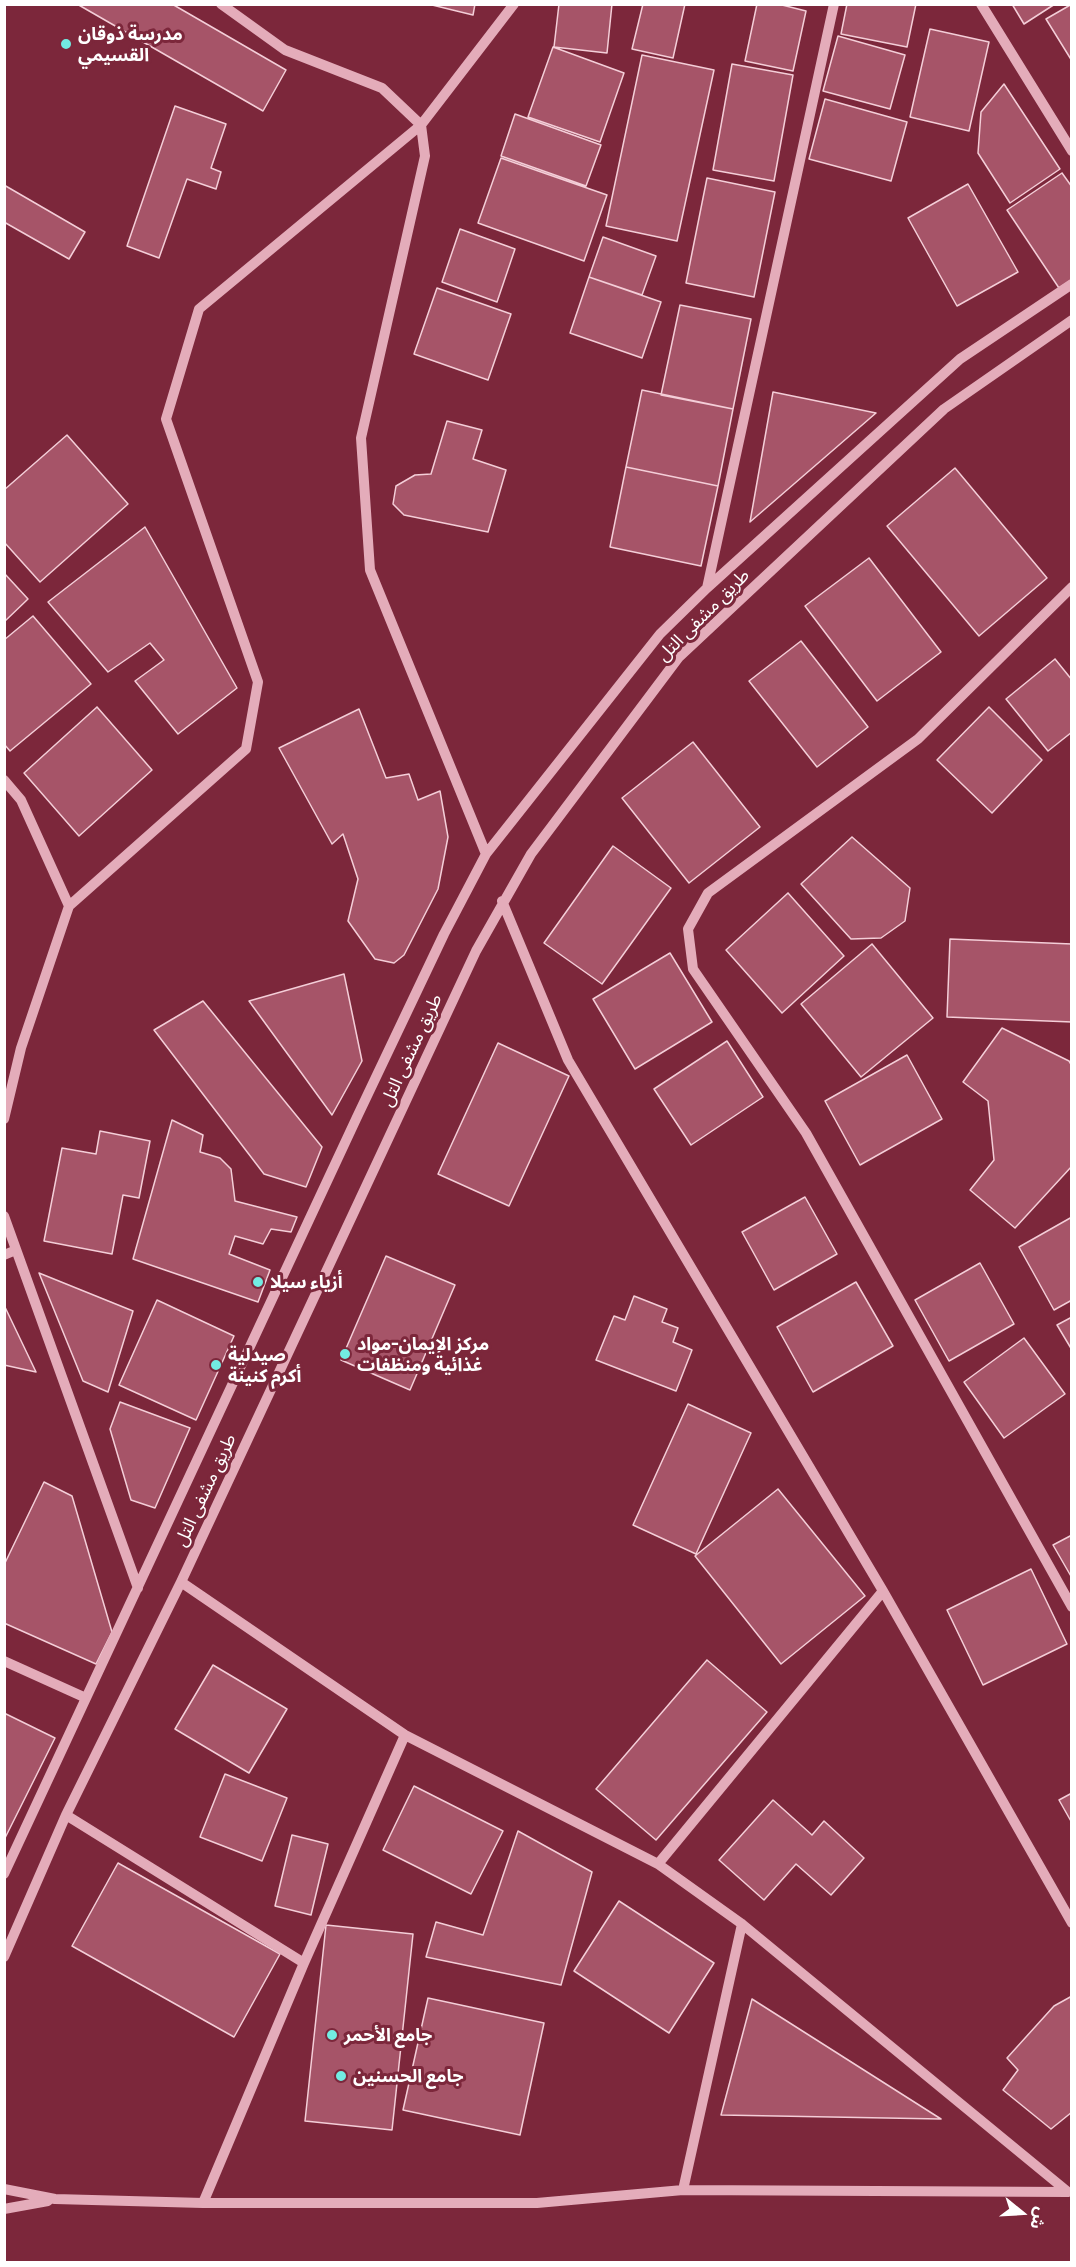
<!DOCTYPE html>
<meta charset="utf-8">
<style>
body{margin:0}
#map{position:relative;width:1076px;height:2267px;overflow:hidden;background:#7c273b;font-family:Barlow,"Noto Sans Arabic",sans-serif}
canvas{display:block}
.frame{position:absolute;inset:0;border:6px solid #fff;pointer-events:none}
.north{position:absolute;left:992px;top:2183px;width:60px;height:60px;-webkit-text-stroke:4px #7c273b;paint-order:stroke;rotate:108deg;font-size:16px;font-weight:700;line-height:24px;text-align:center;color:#fff}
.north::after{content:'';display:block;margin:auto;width:21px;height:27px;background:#fff;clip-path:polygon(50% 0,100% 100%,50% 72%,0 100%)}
</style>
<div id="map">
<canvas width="1076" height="2267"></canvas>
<div class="frame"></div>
<div class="north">ش</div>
</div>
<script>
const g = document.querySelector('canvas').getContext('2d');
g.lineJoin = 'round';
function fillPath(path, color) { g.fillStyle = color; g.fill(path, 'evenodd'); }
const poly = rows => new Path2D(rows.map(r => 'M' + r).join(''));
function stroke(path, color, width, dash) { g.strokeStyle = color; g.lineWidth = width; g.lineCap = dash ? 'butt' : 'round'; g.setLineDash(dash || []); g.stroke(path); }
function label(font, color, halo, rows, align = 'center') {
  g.font = font + ' Barlow,"Noto Sans Arabic",sans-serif'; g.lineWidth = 6; g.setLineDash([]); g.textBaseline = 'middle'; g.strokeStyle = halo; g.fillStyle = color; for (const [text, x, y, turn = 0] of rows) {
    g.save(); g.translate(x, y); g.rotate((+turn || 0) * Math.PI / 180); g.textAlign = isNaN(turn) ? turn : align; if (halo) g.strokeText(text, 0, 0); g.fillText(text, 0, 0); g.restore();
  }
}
const building = poly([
 [77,4,172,4,286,70,263,111,77,4],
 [428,4,475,4,473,15,428,4],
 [559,4,612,4,607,53,554,47,559,4],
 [643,4,685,4,673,58,632,49,643,4],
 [757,4,778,4,806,11,793,71,745,61,757,4],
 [847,4,916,4,907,47,841,34,847,4],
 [1012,4,1055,4,1024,24,1012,4],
 [1072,4,1072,61,1046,19,1072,4],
 [930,29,989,42,969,131,910,117,930,29],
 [838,36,905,55,890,109,823,91,838,36],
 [553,47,624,73,600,142,528,117,553,47],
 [642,55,714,70,677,241,606,226,642,55],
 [732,64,793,75,774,181,713,170,732,64],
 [1004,84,1060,169,1010,203,978,153,981,112,1004,84],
 [825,99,907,122,891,181,809,159,825,99],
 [175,106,226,124,211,168,221,172,216,189,187,179,159,258,127,246,175,106],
 [515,114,601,145,586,186,501,156,515,114],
 [501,158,607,195,584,261,478,223,501,158],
 [1062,173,1072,187,1072,280,1059,288,1007,210,1062,173],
 [707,178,775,192,754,297,686,283,707,178],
 [968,184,1018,272,957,306,908,218,968,184],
 [4,185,85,232,69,259,4,222,4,185],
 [460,229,515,249,497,302,442,282,460,229],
 [603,237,656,256,642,295,589,277,603,237],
 [589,277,661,302,642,358,570,333,589,277],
 [437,288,511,314,488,380,414,354,437,288],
 [680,305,751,319,733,409,661,395,680,305],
 [642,390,733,409,718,486,626,467,642,390],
 [773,392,876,413,750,522,773,392],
 [447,421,482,430,473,459,506,470,488,532,404,515,393,504,396,486,415,475,431,474,447,421],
 [67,435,128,504,40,582,4,542,4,490,67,435],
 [626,467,718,486,701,566,610,547,626,467],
 [955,468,1047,578,979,636,887,526,955,468],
 [145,527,237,688,178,734,135,681,164,660,150,643,108,672,48,602,145,527],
 [869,558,941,652,877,701,805,606,869,558],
 [4,573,28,599,4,622,4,573],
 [33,616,91,684,10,751,4,744,4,640,33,616],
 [801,641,868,727,817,767,749,681,801,641],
 [1055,659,1072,680,1072,732,1048,751,1006,699,1055,659],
 [97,707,152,770,79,836,24,773,97,707],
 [989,707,1042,760,992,813,937,760,989,707],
 [359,709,386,778,409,774,418,800,440,791,448,837,438,889,404,955,394,963,375,959,348,921,358,879,343,834,332,844,279,748,359,709],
 [693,742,760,827,689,883,622,798,693,742],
 [852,837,910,888,905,921,881,938,851,939,801,884,852,837],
 [613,846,671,888,602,984,544,943,613,846],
 [788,893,844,956,782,1013,726,950,788,893],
 [950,939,1072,944,1072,1022,947,1017,950,939],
 [872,944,933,1018,861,1077,801,1004,872,944],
 [670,953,712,1022,635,1069,593,999,670,953],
 [344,974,362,1061,332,1115,249,1001,344,974],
 [203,1001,322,1147,306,1187,264,1174,154,1030,203,1001],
 [1002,1028,1069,1061,1072,1066,1072,1166,1015,1228,970,1190,994,1160,988,1101,963,1082,1002,1028],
 [727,1041,763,1097,691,1145,654,1089,727,1041],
 [498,1043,569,1076,509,1206,438,1174,498,1043],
 [907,1055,942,1119,860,1165,825,1101,907,1055],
 [172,1120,203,1135,200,1152,220,1158,231,1169,235,1201,297,1217,291,1232,271,1229,263,1244,235,1236,229,1254,270,1270,258,1302,133,1259,172,1120],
 [100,1131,150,1141,139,1198,123,1195,112,1254,44,1241,62,1148,96,1154,100,1131],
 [805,1197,837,1254,774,1290,742,1232,805,1197],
 [1072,1217,1072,1300,1054,1310,1019,1247,1072,1217],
 [386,1256,455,1285,410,1390,341,1360,386,1256],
 [980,1263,1014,1324,949,1361,915,1300,980,1263],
 [39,1273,133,1311,108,1392,83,1381,39,1273],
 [856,1282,893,1346,813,1392,777,1327,856,1282],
 [634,1296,667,1309,662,1322,678,1328,673,1342,692,1350,676,1391,596,1360,614,1316,625,1320,634,1296],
 [157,1300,234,1336,196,1420,119,1385,157,1300],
 [4,1305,36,1372,4,1365,4,1305],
 [1072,1317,1072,1350,1057,1325,1072,1317],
 [1024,1338,1065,1394,1004,1438,964,1382,1024,1338],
 [120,1402,190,1428,155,1508,131,1500,110,1429,120,1402],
 [688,1404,751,1433,696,1554,633,1525,688,1404],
 [44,1482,72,1496,112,1632,96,1664,4,1623,4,1565,44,1482],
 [778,1489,865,1596,781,1664,695,1556,778,1489],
 [1072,1535,1072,1578,1053,1545,1072,1535],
 [1031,1569,1067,1644,983,1685,947,1610,1031,1569],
 [707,1660,767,1712,656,1840,596,1789,707,1660],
 [213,1665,287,1709,249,1773,175,1729,213,1665],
 [4,1713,55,1738,4,1840,4,1713],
 [225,1774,287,1798,262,1861,200,1837,225,1774],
 [414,1786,503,1831,471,1894,383,1850,414,1786],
 [1072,1793,1072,1823,1059,1800,1072,1793],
 [773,1800,812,1835,824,1821,864,1858,831,1895,796,1864,764,1900,719,1860,773,1800],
 [518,1831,592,1872,561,1985,426,1957,436,1922,483,1935,518,1831],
 [292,1835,328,1844,311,1915,275,1906,292,1835],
 [118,1863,280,1954,234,2037,72,1946,118,1863],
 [619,1901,714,1963,669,2033,574,1971,619,1901],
 [326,1925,413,1934,392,2130,305,2121,326,1925],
 [1072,1996,1072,2112,1051,2129,1003,2090,1018,2070,1007,2058,1054,2006,1072,1996],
 [428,1998,544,2023,520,2135,403,2110,428,1998],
 [752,1999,941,2119,721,2115,752,1999]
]);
const minor = poly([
 [221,4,285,50,382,88,421,125,425,156,361,438,370,570,486,854],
 [981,4,1072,151],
 [1072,587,918,739,708,893,688,929,693,969,806,1133,1072,1607],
 [707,588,834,4],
 [4,780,21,800,69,906],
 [502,901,568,1060,883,1591,1072,1923],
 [4,1119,21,1048,69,906,246,749,258,682,166,419,199,309,421,125,514,4],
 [4,1216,138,1588],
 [4,1255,16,1250],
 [181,1582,405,1735,658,1864,742,1924,1068,2192],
 [4,1661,86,1698],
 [66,1815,304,1963],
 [658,1864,883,1591],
 [4,1874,357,1117,444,934,486,854,660,634,707,588,960,359,1072,284],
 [4,1957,66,1815,181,1582,476,951,531,854,679,657,944,409,1072,320],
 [4,2189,55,2199,203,2203,537,2203,683,2190,1068,2192],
 [683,2190,742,1924],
 [203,2203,304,1963,405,1735],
 [4,2209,48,2201]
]);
const markers = [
 [66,44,6,"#72ece2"],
 [258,1282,6,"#72ece2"],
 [345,1354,6,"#72ece2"],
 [216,1365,6,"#72ece2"],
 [332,2035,6,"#72ece2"],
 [341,2076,6,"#72ece2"]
];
const poiNames = [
 ["مدرسة ذوقان",78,34],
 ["القسيمي",78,55],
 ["أزياء سيلا",270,1282],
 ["مركز الإيمان-مواد",357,1344],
 ["غذائية ومنظفات",357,1365],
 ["صيدلية",228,1355],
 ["أكرم كنينة",228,1376],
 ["جامع الأحمر",344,2035],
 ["جامع الحسنين",353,2076]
];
const streetNames = [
 ["طريق مشفى التل",703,615,-45],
 ["طريق مشفى التل",411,1050,-65],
 ["طريق مشفى التل",205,1490,-65]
];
fillPath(building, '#a65468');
stroke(building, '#f4ced8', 1.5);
stroke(minor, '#e4acba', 10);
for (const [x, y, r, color] of markers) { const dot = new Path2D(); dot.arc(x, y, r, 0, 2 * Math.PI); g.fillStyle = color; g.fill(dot); stroke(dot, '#7c273b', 2); }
label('bold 18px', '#fff', '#7c273b', poiNames, 'left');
label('18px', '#fff', '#7c273b', streetNames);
</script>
